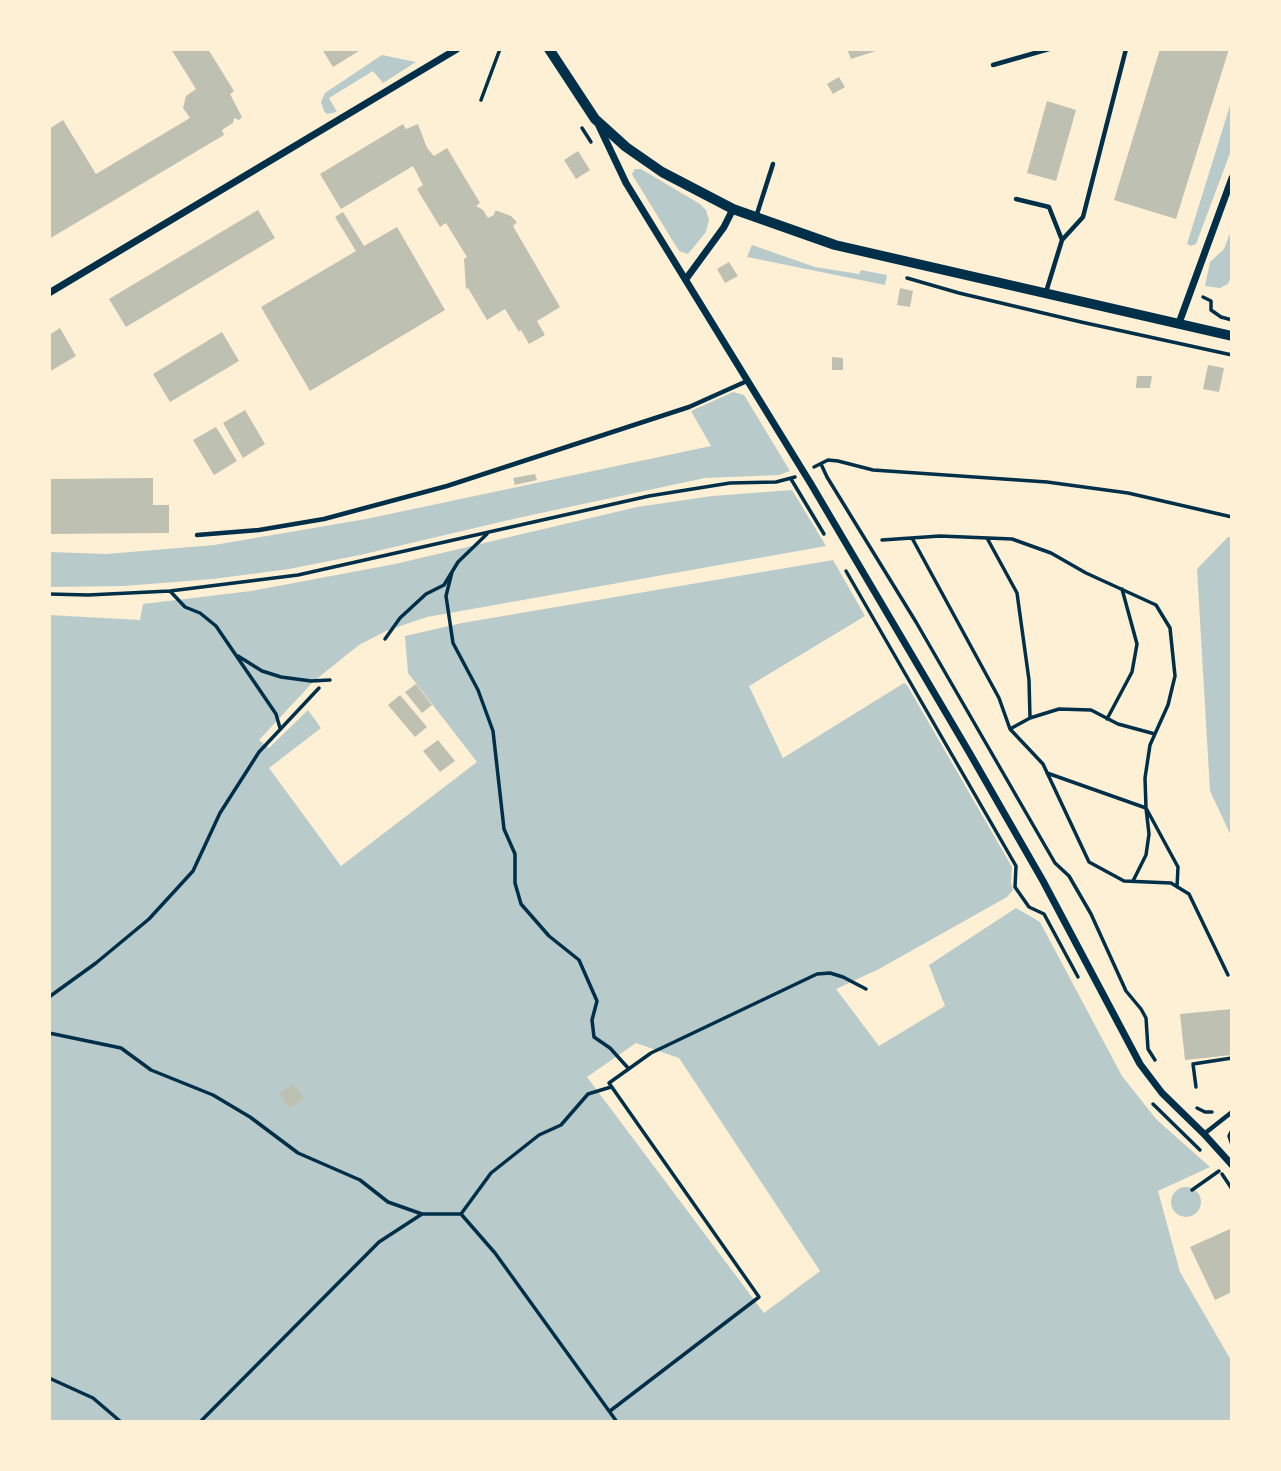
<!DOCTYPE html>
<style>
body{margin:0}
#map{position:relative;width:1281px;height:1471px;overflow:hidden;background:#fdf0d5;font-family:"Alegreya Sans",sans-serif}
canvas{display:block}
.frame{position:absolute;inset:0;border:51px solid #fdf0d5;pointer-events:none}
</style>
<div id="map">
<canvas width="1281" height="1471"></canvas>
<div class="frame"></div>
</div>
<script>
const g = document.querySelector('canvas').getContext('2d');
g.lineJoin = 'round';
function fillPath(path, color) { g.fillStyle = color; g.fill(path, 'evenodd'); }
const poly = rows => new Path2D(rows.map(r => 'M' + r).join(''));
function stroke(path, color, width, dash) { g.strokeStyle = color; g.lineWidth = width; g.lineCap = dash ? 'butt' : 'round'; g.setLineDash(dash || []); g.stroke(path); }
const green = poly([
 [382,55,416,62,383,83,373,71,329,98,337,112,327,114,324,111,321,102,325,93],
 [1232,99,1232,148,1196,244,1191,246,1187,244],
 [635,169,641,169,700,204,706,210,709,220,706,232,688,254,679,251,633,176,632,174],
 [1232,228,1232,274,1228,284,1220,288,1205,286,1210,262,1224,249],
 [752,245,815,267,859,274,861,270,887,275,885,285,747,257],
 [733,392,744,395,790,471,779,475,705,478,513,519,360,555,289,569,213,579,124,586,49,587,49,552,106,554,214,545,366,519,711,446,691,411],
 [792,490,826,546,427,617,386,631,359,645,314,681,259,740,269,748,308,710,321,728,269,768,341,866,477,762,408,673,405,636,462,623,833,560,865,616,749,686,783,758,904,683,907,685,1012,867,1011,883,1013,890,1007,897,879,969,836,989,879,1046,945,1006,929,965,1016,908,1040,922,1122,1076,1156,1119,1210,1167,1158,1191,1180,1272,1232,1362,1232,1422,49,1422,49,615,140,620,143,604,251,591,395,564,637,507,712,496],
 [636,1043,679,1058,820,1271,764,1313,587,1077],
 [1228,537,1232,537,1232,838,1210,791,1197,569],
 '1171 1202a15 15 0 1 1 30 0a15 15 0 1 1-30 0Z'
]);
const building = poly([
 [171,49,208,49,234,91,230,94,242,117,239,120,234,118,233,123,222,130,224,135,49,239,49,203,51,201,49,198,49,129,63,120,96,174,190,118,183,108,186,96,196,89],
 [322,49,362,49,333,67],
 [847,49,879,49,879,50,851,59],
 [1160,49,1229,49,1176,219,1114,200],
 [839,77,845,87,833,94,827,84],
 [1047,101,1076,110,1056,181,1027,173],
 [403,124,406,129,418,124,427,148,434,156,447,148,480,203,476,206,483,210,488,218,494,215,495,211,498,211,511,216,517,222,513,226,560,307,537,321,545,335,529,344,521,330,519,332,505,309,487,320,468,288,466,289,464,259,467,257,446,223,440,227,417,189,423,185,413,166,341,209,320,174],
 [578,151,590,170,576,179,564,160],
 [258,210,275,238,126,327,109,299],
 [343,212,364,246,397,227,445,310,310,391,261,307,356,251,335,217],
 [729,262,738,276,725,283,717,269],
 [900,288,913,291,910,307,897,305],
 [60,328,76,356,49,372,49,335],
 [222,332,239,361,170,402,153,374],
 [832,357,843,358,843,370,832,370],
 [1208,365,1224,368,1219,392,1203,389],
 [1137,376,1152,376,1150,388,1136,388],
 [245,410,265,444,243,458,223,423],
 [216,427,237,461,214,475,193,440],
 [535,474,537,480,515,485,513,478],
 [153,478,153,505,169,505,169,533,49,534,49,479],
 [416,684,432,705,422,713,405,692],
 [400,695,427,727,415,737,388,705],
 [438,740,455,761,440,772,423,751],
 [1232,1009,1232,1055,1185,1060,1180,1014],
 [293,1084,304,1098,290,1109,279,1094],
 [1232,1228,1232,1292,1215,1300,1190,1247]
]);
const path = poly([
 [481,100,500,49],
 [582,128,591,142],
 [907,278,959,293,1081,322,1232,355],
 [1203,297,1211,301,1211,310,1221,317,1232,320],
 [821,464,827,477,916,622,1055,863,1069,876,1091,914,1126,991,1141,1009,1146,1018,1148,1049,1155,1060],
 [814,467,828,460,838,461,873,470,1047,482,1128,493,1232,517],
 [791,479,824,534],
 [912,538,999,698,1010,729,1043,764,1089,862,1124,881,1171,883,1189,894,1228,975],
 [987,538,1017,593,1029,680,1030,718,1010,729],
 [882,540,940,536,1012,539,1051,553,1086,573,1156,605,1170,628,1175,676,1168,705,1150,745,1145,778,1146,808,1178,867,1177,887],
 [846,571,1016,866,1015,887,1029,907,1044,914,1078,977],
 [452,572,446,596,453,643,478,690,493,731,504,829,515,854,515,883,521,904,549,936,579,960,597,1001,592,1020,594,1037,610,1048,629,1069],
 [170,591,185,607,200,613,216,626,276,714,280,728],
 [49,594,88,595,170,591,298,575,649,496,730,483,776,482,795,477],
 [385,639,400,618,426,594,444,585,458,562,487,534],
 [238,656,262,671,281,677,311,681,330,680],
 [1030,718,1059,709,1091,710,1118,724,1155,734],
 [1107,719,1132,672,1137,644,1122,589],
 [1047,773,1146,808,1149,834,1146,855,1133,881],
 [49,997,96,963,149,919,193,871,220,813,259,752,319,688],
 [49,1033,121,1048,151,1070,213,1095,250,1117,298,1153,360,1180,388,1202,422,1214],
 [1196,1087,1193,1064,1232,1058],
 [1153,1104,1200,1150],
 [1197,1108,1205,1112,1212,1112],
 [1232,1130,1229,1136,1232,1145],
 [1222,1174,1232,1189],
 [1192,1190,1219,1171],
 [461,1214,491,1173,539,1135,561,1125,588,1094,611,1087],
 [49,1378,93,1398,121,1422],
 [610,1411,759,1297,609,1083,651,1053,817,974,830,973,843,977,866,989],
 [200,1422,379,1242,422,1214,461,1214,495,1253,617,1422]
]);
const service = poly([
 [993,65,1049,49],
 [1016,199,1049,207,1062,240],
 [756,217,773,164],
 [1046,292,1062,240,1083,217,1126,49],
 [197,535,259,530,324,519,447,486,689,407,747,381],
 [1204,1134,1232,1112]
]);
const minor = poly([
 [599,126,626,183,811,484,969,752,1043,881,1140,1064,1162,1093,1204,1134,1232,1165],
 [686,279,724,227,733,209],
 [49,293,457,49],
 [1179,323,1232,178]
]);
const secondary = poly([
 [549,49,595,119,626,147,662,172,733,209,835,245,1232,336]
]);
fillPath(green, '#b9caca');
fillPath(building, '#bec0b2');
stroke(path, '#003049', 3.5);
stroke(service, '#003049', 4.5);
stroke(minor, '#003049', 7);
stroke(secondary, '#003049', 10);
</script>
